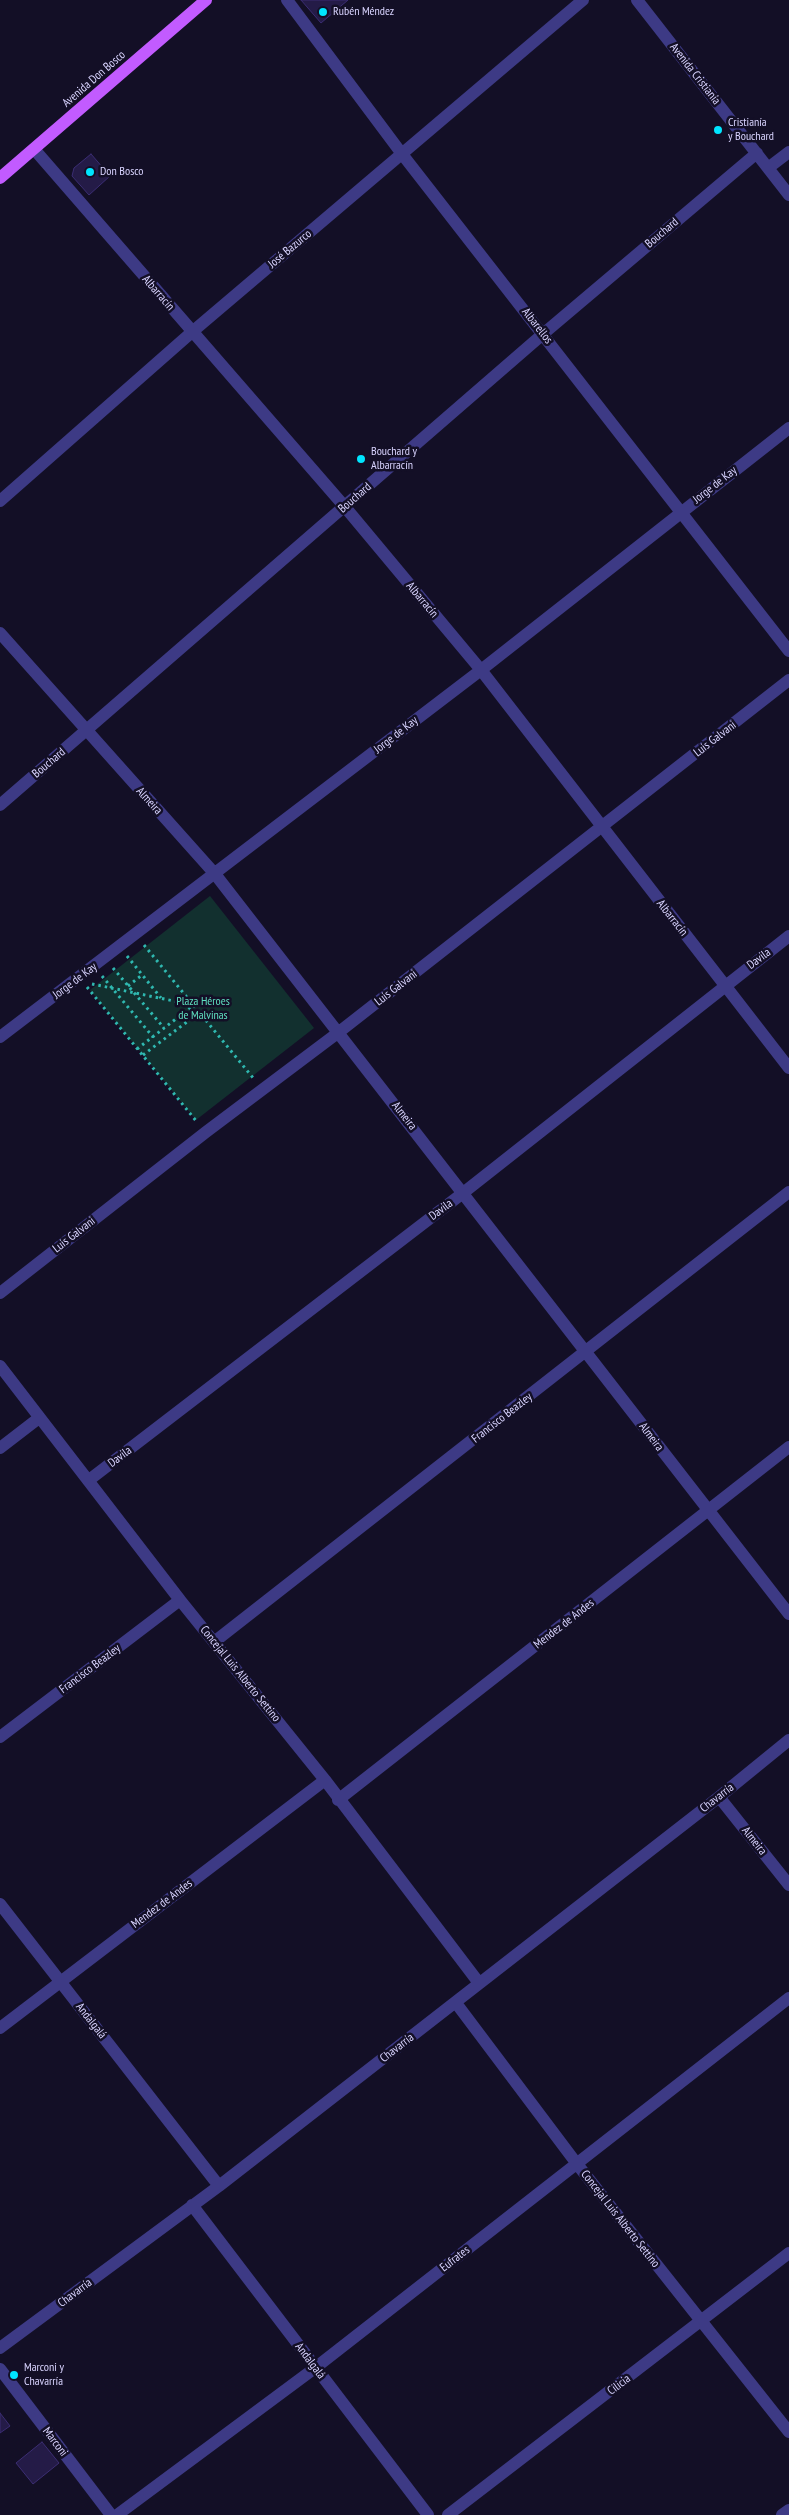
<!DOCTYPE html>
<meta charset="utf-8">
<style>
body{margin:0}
canvas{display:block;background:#130f26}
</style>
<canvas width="789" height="2515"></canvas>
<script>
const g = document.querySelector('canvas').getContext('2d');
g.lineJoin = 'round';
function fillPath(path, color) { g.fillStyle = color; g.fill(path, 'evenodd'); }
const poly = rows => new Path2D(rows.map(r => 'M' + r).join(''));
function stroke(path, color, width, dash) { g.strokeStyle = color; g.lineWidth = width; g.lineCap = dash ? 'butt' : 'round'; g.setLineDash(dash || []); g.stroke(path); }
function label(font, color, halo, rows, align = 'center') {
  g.font = font + ' "PT Sans Narrow",sans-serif'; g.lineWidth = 5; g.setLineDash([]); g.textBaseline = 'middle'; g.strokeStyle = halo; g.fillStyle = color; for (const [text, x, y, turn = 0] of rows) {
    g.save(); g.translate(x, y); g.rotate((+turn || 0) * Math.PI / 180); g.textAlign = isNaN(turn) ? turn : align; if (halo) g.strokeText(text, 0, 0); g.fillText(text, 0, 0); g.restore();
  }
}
const green = poly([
 [210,896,314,1028,196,1120,90,990]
]);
const building = poly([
 [301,0,348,0,321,23,301,0],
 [91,154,110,176,89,195,72,176,74,168,91,154],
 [0,2413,10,2426,0,2433,0,2413],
 [42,2442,59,2463,33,2484,16,2463,42,2442]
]);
const path = poly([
 [144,945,254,1079],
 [127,956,161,998],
 [113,968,164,1028],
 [102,976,153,1037],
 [92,984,193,1005],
 [128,986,142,975],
 [87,987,197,1122],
 [137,1049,194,1005],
 [143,1055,200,1012]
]);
const minor = poly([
 [287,0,402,154,789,651],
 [637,0,789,195],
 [34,149,345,507,481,670,789,1068],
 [768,168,789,152],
 [0,501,192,332,583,0],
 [0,633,215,874,789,1614],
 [0,805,543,334,757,153],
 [0,1037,481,670,789,428],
 [0,1293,206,1132,339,1032,789,680],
 [0,1366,180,1600,325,1780,479,1983],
 [0,1448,39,1418],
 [89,1480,463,1193,789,936],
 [214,1642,789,1192],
 [0,1737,180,1600],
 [719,1797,789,1885],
 [338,1800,789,1447],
 [0,1904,219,2186],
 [456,2003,577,2164,789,2432],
 [0,2028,325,1780],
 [192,2205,428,2515],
 [0,2348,219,2186,719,1797,789,1740],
 [0,2369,111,2515],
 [117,2515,315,2368,789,1998],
 [448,2515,789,2253],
 [782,2515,789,2510]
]);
const major = poly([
 [0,178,206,0]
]);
const markers = [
 [323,12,5,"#00e5ff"],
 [718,130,5,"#00e5ff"],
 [90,172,5,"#00e5ff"],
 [361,459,5,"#00e5ff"],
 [14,2375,5,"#00e5ff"]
];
const poiNames = [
 ["Rubén Méndez",333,12],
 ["Cristianía",728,123],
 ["y Bouchard",728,137],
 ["Don Bosco",100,172],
 ["Bouchard y",371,452],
 ["Albarracín",371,466],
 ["Marconi y",24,2368],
 ["Chavarría",24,2382]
];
const streetNames = [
 ["Avenida Cristianía",695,74,52],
 ["Avenida Don Bosco",94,79,-41],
 ["Bouchard",662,233,-40],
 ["José Bazurco",290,249,-40],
 ["Albarracín",158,293,49],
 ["Albarellos",537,326,52],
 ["Jorge de Kay",715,485,-38],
 ["Bouchard",355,498,-41],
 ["Albarracín",422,600,50],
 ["Jorge de Kay",396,735,-38],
 ["Luis Galvani",715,739,-38],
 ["Bouchard",49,763,-40],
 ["Almeira",149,801,48],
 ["Albarracín",672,918,52],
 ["Davila",759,959,-37],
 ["Jorge de Kay",75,981,-37],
 ["Luis Galvani",396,988,-38],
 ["Almeira",404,1116,52],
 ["Davila",441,1210,-37],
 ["Luis Galvani",74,1235,-38],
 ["Francisco Beazley",502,1418,-38],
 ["Almeira",651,1437,53],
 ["Davila",120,1457,-37],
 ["Mendez de Andes",564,1624,-38],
 ["Francisco Beazley",90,1669,-37],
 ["Concejal Luis Alberto Settino",240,1674,51],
 ["Chavarría",717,1798,-38],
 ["Almeira",754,1841,52],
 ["Mendez de Andes",162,1904,-37],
 ["Andalgalá",91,2021,52],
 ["Chavarría",397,2048,-38],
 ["Concejal Luis Alberto Settino",620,2219,52],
 ["Eufrates",455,2259,-38],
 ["Chavarría",75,2293,-37],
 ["Andalgalá",310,2361,53],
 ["Cilicia",619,2385,-37],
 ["Marconi",55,2442,53]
];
const parkNames = [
 ["Plaza Héroes",203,1002],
 ["de Malvinas",203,1016]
];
fillPath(green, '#12302f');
fillPath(building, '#241b47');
stroke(building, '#3b2d73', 1);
stroke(path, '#2fb8b0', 3, [2.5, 4]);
stroke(minor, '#3d3a85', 12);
stroke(major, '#c25bff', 12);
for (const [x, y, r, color] of markers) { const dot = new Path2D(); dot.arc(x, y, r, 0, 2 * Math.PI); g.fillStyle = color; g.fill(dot); stroke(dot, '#130f26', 2); }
label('12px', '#d9d4ff', '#130f26', poiNames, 'left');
label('12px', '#d9d4ff', '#130f26', streetNames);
label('12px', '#5fe0c0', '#130f26', parkNames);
</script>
